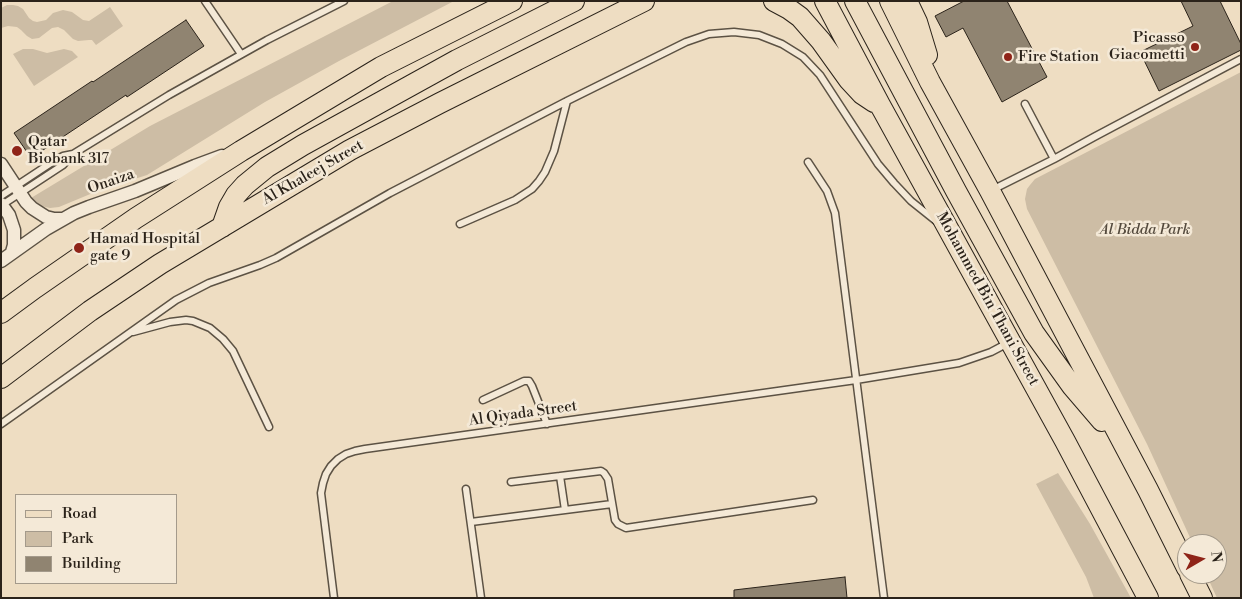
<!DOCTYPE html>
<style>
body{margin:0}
#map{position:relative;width:1242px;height:599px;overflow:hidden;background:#eeddc2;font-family:"Libre Bodoni",serif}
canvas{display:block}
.frame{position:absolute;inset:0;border:2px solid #2b231a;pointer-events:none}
.legend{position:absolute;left:15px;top:494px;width:162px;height:90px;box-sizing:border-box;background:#f4e9d7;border:1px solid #a49a8b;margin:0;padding:6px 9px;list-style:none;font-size:15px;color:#2b231a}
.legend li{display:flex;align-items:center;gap:10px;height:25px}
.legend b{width:25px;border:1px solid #a49a8b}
.north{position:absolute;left:1177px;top:534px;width:50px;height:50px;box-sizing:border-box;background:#f4e9d7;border:1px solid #a49a8b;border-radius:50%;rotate:82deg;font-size:14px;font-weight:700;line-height:20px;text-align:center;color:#2b231a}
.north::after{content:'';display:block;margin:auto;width:18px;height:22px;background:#8f2418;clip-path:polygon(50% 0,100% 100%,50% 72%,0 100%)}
</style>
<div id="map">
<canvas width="1242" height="599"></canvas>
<div class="frame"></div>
<ul class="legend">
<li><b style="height:6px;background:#eeddc2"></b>Road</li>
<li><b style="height:14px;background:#cdbda5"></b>Park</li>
<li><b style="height:14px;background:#908471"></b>Building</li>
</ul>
<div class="north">N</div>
</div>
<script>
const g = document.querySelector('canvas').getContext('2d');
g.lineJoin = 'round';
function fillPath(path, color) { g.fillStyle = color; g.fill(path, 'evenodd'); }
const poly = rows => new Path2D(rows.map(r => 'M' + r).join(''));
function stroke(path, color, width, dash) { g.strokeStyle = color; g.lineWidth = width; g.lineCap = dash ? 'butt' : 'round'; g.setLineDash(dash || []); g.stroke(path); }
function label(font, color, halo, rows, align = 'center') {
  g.font = font + ' "Libre Bodoni",serif'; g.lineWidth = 5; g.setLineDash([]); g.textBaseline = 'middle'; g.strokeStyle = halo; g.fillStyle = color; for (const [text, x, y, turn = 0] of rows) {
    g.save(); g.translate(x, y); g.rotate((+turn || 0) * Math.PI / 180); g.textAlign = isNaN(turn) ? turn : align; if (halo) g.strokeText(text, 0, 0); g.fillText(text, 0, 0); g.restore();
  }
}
const green = poly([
 [393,1,454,1,339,61,265,102,147,175,100,190,59,207,50,208,41,206,31,198,150,126],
 [7,5,13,5,18,6,23,9,29,18,33,21,37,22,46,20,53,13,63,10,72,12,83,20,89,21,110,7,123,26,96,45,92,40,89,40,78,41,73,39,64,30,58,27,52,28,39,38,32,39,27,36,21,30,17,27,8,26,1,28,1,8],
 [23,49,33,49,47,53,64,49,72,51,78,57,34,86,13,54],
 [1241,72,1241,598,1217,598,1206,574,1217,574,1217,544,1193,544,1147,444,1027,209,1025,199,1027,189,1030,185,1035,179],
 [1058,473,1090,524,1131,598,1094,598,1086,577,1036,484]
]);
const building = poly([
 [964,1,1007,1,1047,77,1002,102,963,28,946,37,935,16,964,1],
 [1181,1,1220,1,1241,44,1241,50,1159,91,1140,52,1193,26,1181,1],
 [186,20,204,46,127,97,126,95,31,158,14,133,92,81,93,82,186,20],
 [845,577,847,598,734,598,734,590,845,577]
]);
const service = poly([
 [205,1,241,54],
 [1025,104,1054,159],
 [808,162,827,191,835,213,884,598],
 [992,190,1054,159,1094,137,1241,59],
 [1,196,54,161,63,156,73,154,169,95,267,40,344,1],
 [2,205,63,165,73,154],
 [460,224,515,200,532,189,539,181,545,172,554,151,567,101],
 [133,332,170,322,186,320,193,321,210,328,223,339,233,351,269,427],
 [483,400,524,381,529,381,532,386,547,424],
 [1,424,176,300,209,283,260,265,276,258,390,193,567,101,686,42,709,34,734,32,759,35,782,44,803,57,820,75,878,164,894,183,911,201,936,221],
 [560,476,565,510],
 [511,482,601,471,604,473,608,479,615,520,618,524,626,528,813,500],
 [466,489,481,598],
 [471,522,612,504],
 [334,598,321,493,323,483,326,474,331,466,338,459,346,454,355,451,365,449,856,380,959,363,991,352,1008,343]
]);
const minor = poly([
 [1,164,26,202,32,208,46,217,54,219,62,219],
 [1,204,9,215,14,230,14,245,12,252],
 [1,261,46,229,74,213,89,207,135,191,195,166,222,156]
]);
const primary = poly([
 [774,1,789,9,800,17,821,41,849,80,862,94,874,102],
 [825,1,880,105,1065,441,1148,598],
 [855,1,956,191,1034,333,1072,386,1102,421],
 [890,1,930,82,990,191,1148,490,1187,568],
 [907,1,917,22,927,55],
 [222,227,229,207,236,195,245,185,267,167,303,145,457,60,574,1],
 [1,313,35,288,136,218,241,151,381,67,512,1],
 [1,378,90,311,160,264,350,150,440,103,644,1],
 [1190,574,1202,598]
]);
const markers = [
 [1195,47,5,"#8f2418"],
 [1008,57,5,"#8f2418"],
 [17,151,6,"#8f2418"],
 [79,248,6,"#8f2418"]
];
const poiNames = [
 ["Picasso",1185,38,"right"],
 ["Giacometti",1185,55,"right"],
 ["Fire Station",1018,57],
 ["Qatar",28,142],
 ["Biobank 317",28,159],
 ["Hamad Hospital",90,239],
 ["gate 9",90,256]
];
const streetNames = [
 ["Al Khaleej Street",313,173,-30],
 ["Onaiza",111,182,-19],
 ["Mohammed Bin Thani Street",987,299,61],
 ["Al Qiyada Street",523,414,-8]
];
const parkNames = [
 ["Al Bidda Park",1145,230]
];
fillPath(green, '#cdbda5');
fillPath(building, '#908471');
stroke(building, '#2b231a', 1);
stroke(service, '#5c5244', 9);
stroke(minor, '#5c5244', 15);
stroke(primary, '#2b231a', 22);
stroke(service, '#f4e9d7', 6);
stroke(minor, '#f4e9d7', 12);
stroke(primary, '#eeddc2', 20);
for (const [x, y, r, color] of markers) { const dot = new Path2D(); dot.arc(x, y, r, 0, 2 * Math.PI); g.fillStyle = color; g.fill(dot); stroke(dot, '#f4e9d7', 2); }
label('15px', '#2b231a', '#f4e9d7', poiNames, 'left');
label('15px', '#2b231a', '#f4e9d7', streetNames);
label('italic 15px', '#544a3d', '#f4e9d7', parkNames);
</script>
